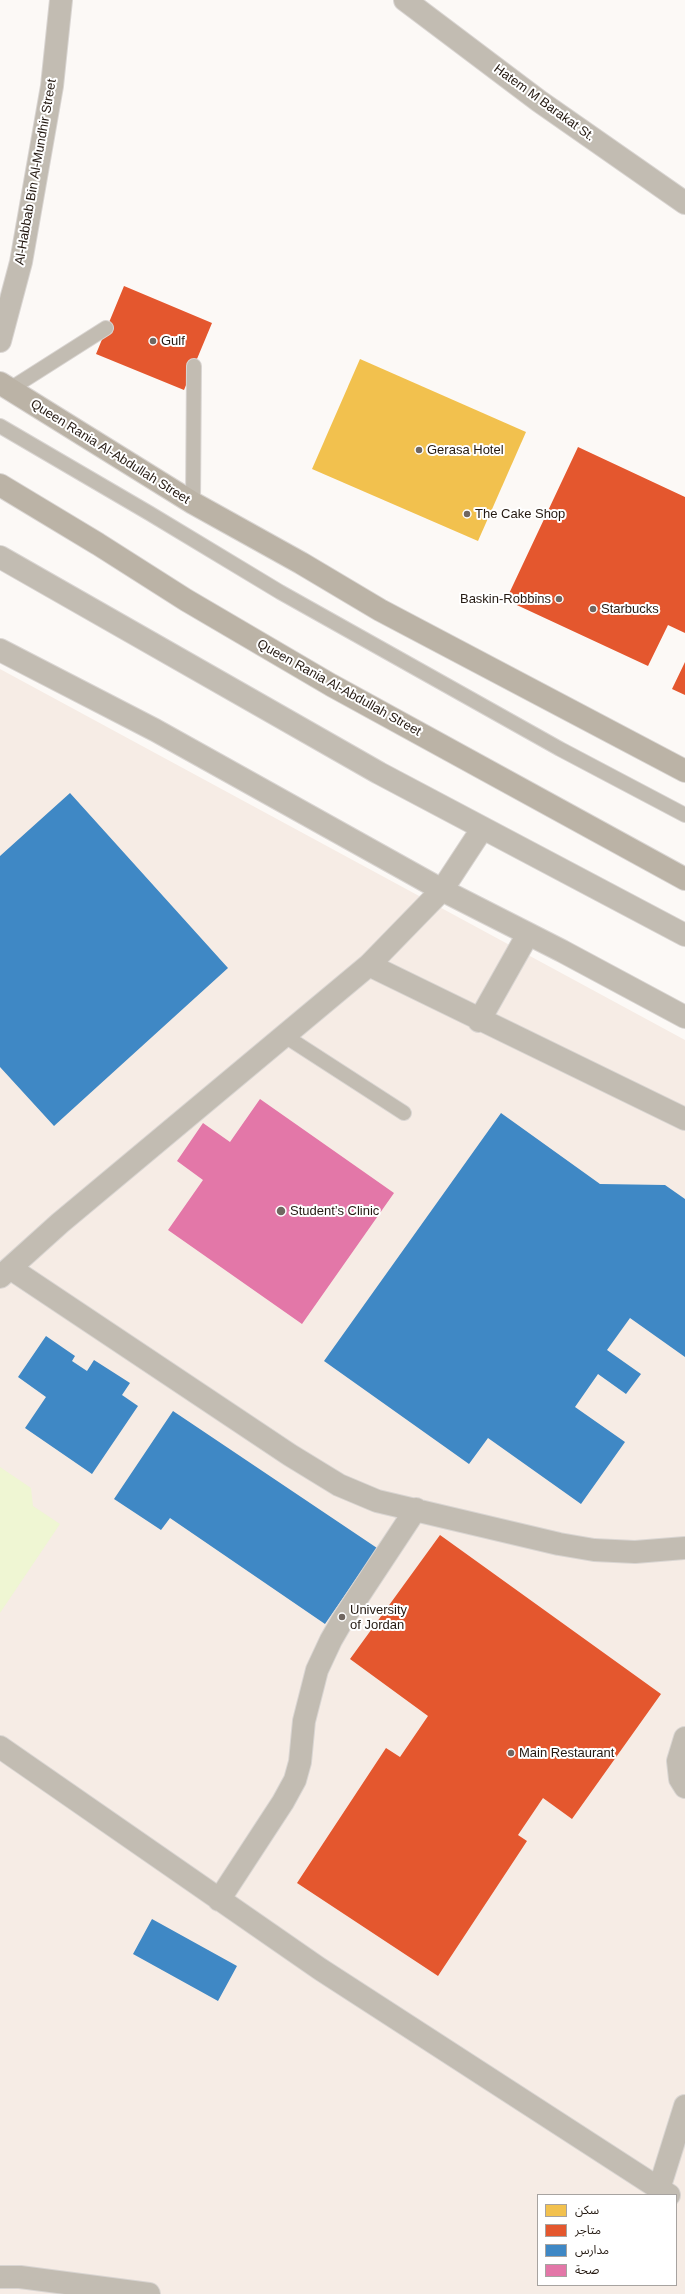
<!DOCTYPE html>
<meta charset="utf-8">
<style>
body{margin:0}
#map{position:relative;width:685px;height:2294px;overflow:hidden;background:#fcf9f6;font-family:Helvetica,"Noto Sans Arabic",sans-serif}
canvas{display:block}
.legend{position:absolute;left:537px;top:2194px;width:140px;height:92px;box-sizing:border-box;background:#fff;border:1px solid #a7a3a0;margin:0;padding:5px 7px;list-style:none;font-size:12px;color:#241911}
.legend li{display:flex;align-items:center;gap:8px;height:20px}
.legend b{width:20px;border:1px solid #a7a3a0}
</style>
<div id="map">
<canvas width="685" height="2294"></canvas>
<ul class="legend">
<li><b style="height:11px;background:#f2c14e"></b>سكن</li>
<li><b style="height:11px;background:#e4572e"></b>متاجر</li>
<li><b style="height:11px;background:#3f88c5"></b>مدارس</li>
<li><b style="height:11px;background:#e377a8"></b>صحة</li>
</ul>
</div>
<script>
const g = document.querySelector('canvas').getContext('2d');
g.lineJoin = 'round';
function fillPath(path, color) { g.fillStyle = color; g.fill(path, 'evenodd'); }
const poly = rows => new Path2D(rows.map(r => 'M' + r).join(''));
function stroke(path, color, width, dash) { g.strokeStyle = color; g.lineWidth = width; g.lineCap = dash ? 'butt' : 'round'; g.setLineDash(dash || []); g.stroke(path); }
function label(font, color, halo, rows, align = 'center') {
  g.font = font + ' Helvetica,sans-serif'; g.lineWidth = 4; g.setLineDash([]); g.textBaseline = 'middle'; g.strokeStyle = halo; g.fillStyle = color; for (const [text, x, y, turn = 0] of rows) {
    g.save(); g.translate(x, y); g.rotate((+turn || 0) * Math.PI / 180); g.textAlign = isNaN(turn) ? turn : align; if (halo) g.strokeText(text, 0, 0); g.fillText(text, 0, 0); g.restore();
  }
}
const built = poly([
 [0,669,685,1040,685,2294,0,2294],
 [538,2195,676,2195,676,2285,538,2285]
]);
const green = poly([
 [0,1467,31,1488,33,1506,60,1524,0,1613]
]);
const homes = poly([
 [360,359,526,432,478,541,312,469]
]);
const shops = poly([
 [124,286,212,323,184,390,96,354],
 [578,447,685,497,685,633,668,625,648,666,506,600],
 [685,662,685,695,672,689],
 [440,1535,661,1694,572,1819,543,1798,518,1835,527,1841,438,1976,297,1883,386,1748,400,1757,428,1716,350,1659]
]);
const schools = poly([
 [70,793,228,968,54,1126,0,1067,0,856],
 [501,1113,600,1184,665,1185,685,1199,685,1357,630,1318,607,1350,641,1374,626,1394,598,1374,575,1407,625,1442,581,1504,488,1438,469,1464,324,1361],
 [46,1336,75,1356,72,1361,87,1371,94,1360,130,1383,122,1395,138,1406,92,1474,25,1428,46,1397,18,1377],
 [173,1411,377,1548,325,1624,170,1518,161,1530,114,1499],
 [152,1919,237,1966,218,2001,133,1954]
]);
const health = poly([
 [260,1099,394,1193,302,1324,168,1230,203,1180,177,1161,203,1123,230,1142]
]);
const lane = poly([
 [10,389,106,328],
 [0,426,149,513,280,592,560,749,685,815],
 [193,503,194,366],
 [285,1036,404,1113]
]);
const street = poly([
 [405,0,539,101,685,203],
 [0,341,21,262,52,86,61,0],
 [0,557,379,773,685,935],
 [0,650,155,730,442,890,562,951,685,1017],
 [369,965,685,1119],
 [479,1021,528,934],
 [10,1268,290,1455,339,1485,377,1501,559,1544,594,1550,635,1552,685,1548],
 [0,1277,60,1223,369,965,442,890,482,829],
 [685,1738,678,1761,680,1779,685,1787],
 [0,1747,320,1969,669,2195],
 [219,1900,283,1802,295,1780,300,1762,304,1721,317,1670,331,1640,342,1621,416,1509],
 [659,2189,685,2106],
 [0,2277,20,2277,149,2294]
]);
const primary = poly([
 [0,383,193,503,301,563,380,610,685,771],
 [0,485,98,544,186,600,331,685,685,879]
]);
const markers = [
 [153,341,4,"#706761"],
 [419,450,4,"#706761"],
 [467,514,4,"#706761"],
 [559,599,4,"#706761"],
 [593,609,4,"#706761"],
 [281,1211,5,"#706761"],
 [342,1617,4,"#706761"],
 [511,1753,4,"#706761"]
];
const streetNames = [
 ["Hatem M Barakat St.",544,103,36],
 ["Al-Habbab Bin Al-Mundhir Street",36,172,-80],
 ["Queen Rania Al-Abdullah Street",110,452,32],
 ["Queen Rania Al-Abdullah Street",339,688,29]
];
const poiNames = [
 ["Gulf",161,341],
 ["Gerasa Hotel",427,450],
 ["The Cake Shop",475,514],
 ["Baskin-Robbins",551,599,"right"],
 ["Starbucks",601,609],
 ["Student’s Clinic",290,1211],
 ["University",350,1610],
 ["of Jordan",350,1625],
 ["Main Restaurant",519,1753]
];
fillPath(built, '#f6ece5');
fillPath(green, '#eff6d3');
fillPath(homes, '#f2c14e');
fillPath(shops, '#e4572e');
fillPath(schools, '#3f88c5');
fillPath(health, '#e377a8');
stroke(lane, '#d9d5d2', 16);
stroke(street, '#d9d5d2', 24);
stroke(primary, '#d9d5d2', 24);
stroke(lane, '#c2bcb2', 14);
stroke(street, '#c2bcb2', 22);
stroke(primary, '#bbb3a6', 22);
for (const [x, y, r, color] of markers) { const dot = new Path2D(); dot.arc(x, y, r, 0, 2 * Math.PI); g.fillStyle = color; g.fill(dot); stroke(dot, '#fff', 1.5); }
label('13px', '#241911', '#fff', streetNames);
label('13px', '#241911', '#fff', poiNames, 'left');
</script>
